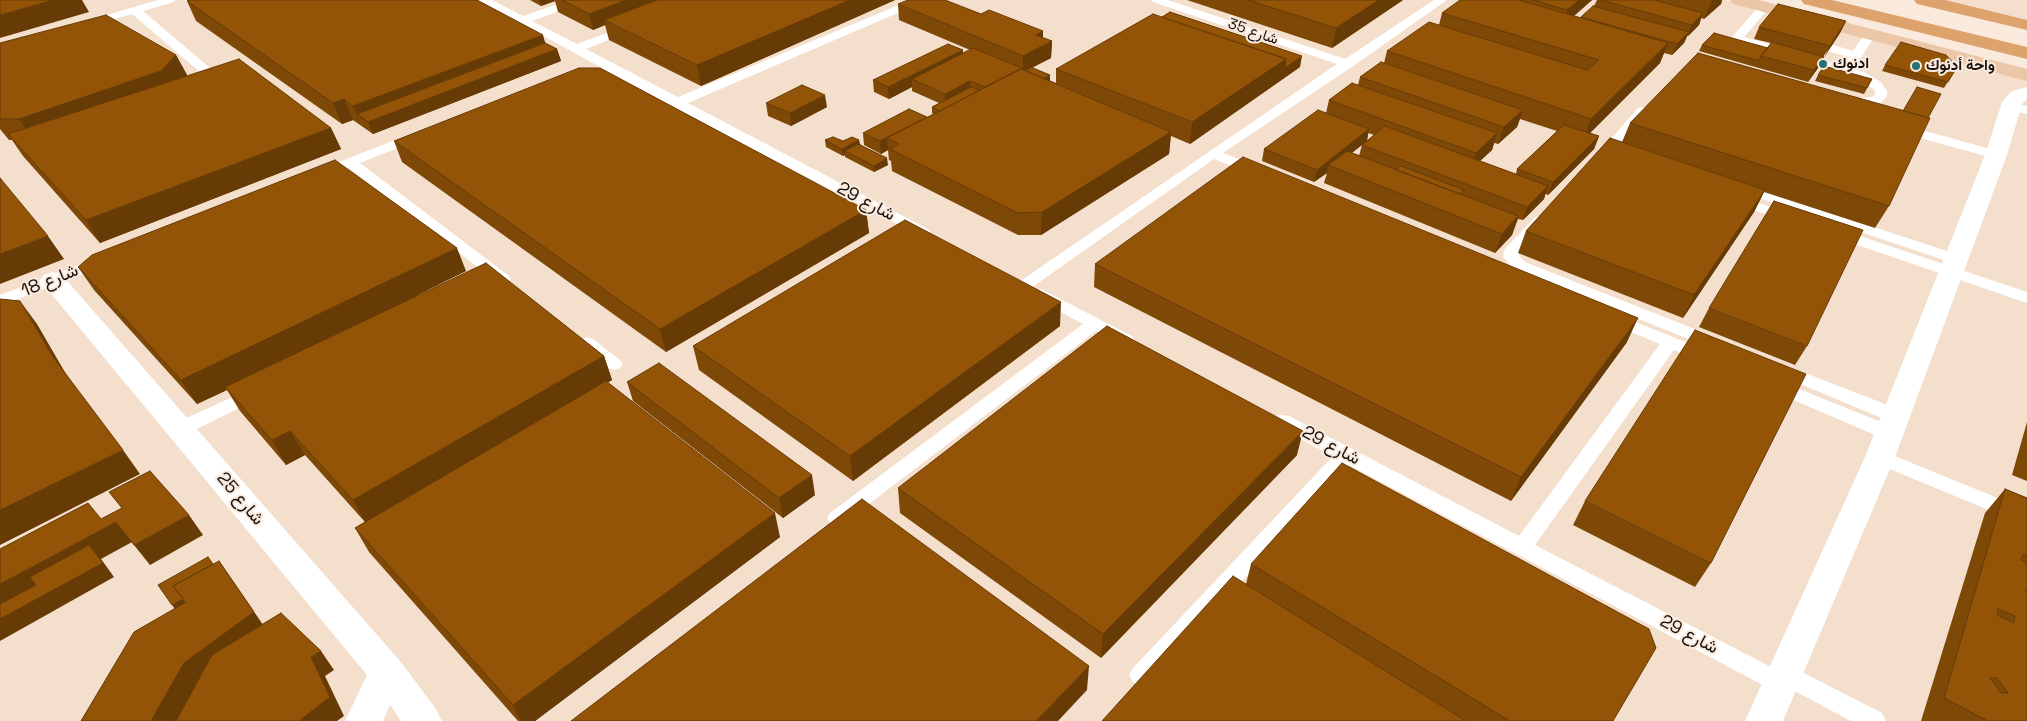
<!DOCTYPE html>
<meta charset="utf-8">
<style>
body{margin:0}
canvas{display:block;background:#faeadd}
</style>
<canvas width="2027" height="721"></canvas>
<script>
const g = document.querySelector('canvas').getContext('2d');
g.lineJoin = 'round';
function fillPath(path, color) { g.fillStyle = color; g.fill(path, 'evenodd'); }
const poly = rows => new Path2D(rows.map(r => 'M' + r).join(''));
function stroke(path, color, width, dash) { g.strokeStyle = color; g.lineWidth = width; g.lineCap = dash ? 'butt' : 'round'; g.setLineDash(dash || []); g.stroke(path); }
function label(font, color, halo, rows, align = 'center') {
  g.font = font + ' "Space Grotesk",Vazirmatn,sans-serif'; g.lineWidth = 4; g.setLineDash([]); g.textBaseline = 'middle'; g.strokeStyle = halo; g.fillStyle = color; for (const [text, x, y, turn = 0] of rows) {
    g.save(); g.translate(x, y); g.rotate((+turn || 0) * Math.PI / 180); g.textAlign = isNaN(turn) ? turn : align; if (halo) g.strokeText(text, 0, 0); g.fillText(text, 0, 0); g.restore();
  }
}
const built = poly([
 [0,0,1724,0,2027,79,2027,721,0,721],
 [1939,0,2027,0,2027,21]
]);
const service = poly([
 [158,0,176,0,174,2,143,11,216,73,218,76,216,79,208,79,132,14,87,27,81,24,83,22,158,0],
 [478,0,492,0,523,16,569,0,586,0,584,2,532,21,577,44,625,26,633,26,635,28,633,30,586,49,678,97,906,2,914,2,916,4,914,6,688,103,928,229,931,232,928,235,923,237,918,235,671,106,478,0],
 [1151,0,1168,0,1345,59,1434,0,1447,0,1352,67,1223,153,1261,168,1263,171,1261,174,1251,174,1214,159,1031,288,1019,288,1017,285,1019,282,1337,64,1153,2,1151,0],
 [1764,4,1770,7,1744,37,1773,45,1775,48,1773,51,1769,52,1739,43,1735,48,1727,48,1725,45,1760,5,1764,4],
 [1870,30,1876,34,1854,69,1864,72,1881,82,1887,91,1887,96,1881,103,1868,106,1841,105,1840,102,1841,99,1871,97,1875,95,1875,91,1872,88,1856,78,1850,76,1846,81,1838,81,1836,78,1839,73,1795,60,1793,57,1799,53,1843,66,1849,57,1826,51,1824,48,1826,45,1830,44,1853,51,1866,32,1870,30],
 [2011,103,2027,106,2027,114,2006,110,2005,107,2011,103],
 [1643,107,1650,111,1623,141,1640,149,1642,152,1635,156,1614,149,1609,141,1638,108,1643,107],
 [1900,124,2001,152,2003,155,1996,159,1895,131,1893,128,1900,124],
 [418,131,425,135,423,138,360,163,509,276,511,279,509,282,497,282,349,168,321,178,316,177,314,174,316,171,418,131],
 [1740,183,1962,256,1964,259,1962,262,1956,264,1950,262,1735,190,1733,187,1735,184,1740,183],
 [1734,195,1795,215,1797,218,1795,221,1790,222,1729,202,1727,199,1729,196,1734,195],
 [1540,216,1545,217,1547,220,1520,251,1519,256,1525,262,1720,339,1723,343,1720,347,1714,349,1708,347,1513,268,1503,257,1504,250,1535,217,1540,216],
 [1836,228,2027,292,2027,303,1831,236,1828,233,1831,230,1836,228],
 [102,256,108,258,110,261,108,264,0,306,0,295,102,256],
 [1041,289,1132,336,1135,340,1132,344,1126,346,1096,331,844,523,837,526,830,523,827,518,830,513,1083,324,1035,298,1033,294,1035,290,1041,289],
 [1613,313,1710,352,1713,356,1710,360,1704,362,1674,350,1535,545,1775,669,1784,664,1792,667,1882,713,1886,721,1851,721,1789,688,1780,693,1772,690,1349,465,1149,682,1141,685,1133,682,1129,675,1133,668,1333,456,1275,426,1273,421,1275,416,1282,415,1289,416,1519,536,1660,344,1607,322,1605,318,1607,314,1613,313],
 [587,337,593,339,620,360,623,364,620,368,614,370,608,368,581,347,578,343,581,339,587,337],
 [1782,364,1903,411,1905,416,1903,421,1896,422,1889,421,1776,374,1773,370,1776,366,1782,364],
 [1774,379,1896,428,1898,433,1896,438,1889,440,1882,438,1768,389,1765,385,1768,381,1774,379],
 [257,386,263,388,266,392,263,396,187,434,180,436,173,434,171,429,173,424,257,386],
 [1880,450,2027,510,2027,526,1873,462,1870,457,1873,452,1880,450]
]);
const minor = poly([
 [2027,87,2027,99,2022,104,2007,155,1895,457,1783,721,1745,721,1865,457,1985,155,2002,102,2012,91,2027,87],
 [53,272,62,275,400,661,436,709,442,721,401,721,390,705,383,721,345,721,367,675,44,285,40,280,44,275,53,272]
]);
const primary = poly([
 [1730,0,1759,0,2027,69,2027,81,1733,4,1730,0]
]);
const motorway = poly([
 [1801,0,1832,0,2027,47,2027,59,1804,4,1801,0],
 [1914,0,1945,0,2027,20,2027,30,1917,4,1914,0]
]);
const wall = poly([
 [190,0,477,0,545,43,557,49,561,61,373,134,353,120,342,124,196,21,187,1],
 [530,0,895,0,701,86,609,40,605,25,593,30,558,12,555,1,541,6],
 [1187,0,1403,0,1332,48],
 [1460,0,1592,0,1574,16,1581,18,1594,6,1597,0,1722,0,1721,4,1704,19,1701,18,1699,25,1688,36,1687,36,1684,43,1672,55,1664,53,1660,63,1590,133,1599,136,1594,149,1548,195,1545,194,1544,199,1523,220,1518,219,1512,235,1495,253,1324,183,1327,173,1314,182,1262,161,1264,149,1326,113,1329,100,1358,85,1360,77,1384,63,1387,51,1439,25,1442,13],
 [1520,119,1557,131,1517,169,1516,174,1480,161,1492,150,1494,143,1498,144,1517,127],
 [1368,133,1374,135,1367,141],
 [1362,145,1359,156,1352,153],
 [898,4,981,14,1043,31,1043,38,1052,41,1051,58,1026,71,1056,83,1056,69,1300,67,1190,144,1171,136,1169,154,1041,235,1018,235,892,171,891,161,889,160,888,150,881,154,864,145,863,133,927,118,934,114,932,113,932,107,939,103,912,91,912,87,889,99,874,92,873,80,963,50,963,53,970,50,899,20],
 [1846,21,1840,33,1823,57,1818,68,1808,82,1699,51,1702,45,1768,48,1771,43,1754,39,1759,27],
 [0,43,176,55,187,75,186,76,331,128,341,149,100,243,23,156,12,140,9,140,0,129],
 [1885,65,1957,67,1944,88,1882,71],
 [1818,75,1872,79,1864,94,1815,81],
 [766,103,827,107,791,126,768,116],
 [1928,118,1889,206,1875,228,1764,192,1754,212,1683,318,1518,253,1526,231,1622,142,1630,123],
 [825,140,843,141,859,140,860,144,888,165,874,172,845,157,845,155,843,156,826,147],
 [394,141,866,210,869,233,666,352,402,162],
 [1095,264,1627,342,1511,501,1094,287],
 [78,267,466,271,417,295,604,356,612,380,607,383,780,537,535,721,518,721,369,552,355,528,365,522,305,455,286,465,240,411,227,390,197,404,94,290],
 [1709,308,1807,346,1795,365,1699,327],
 [1060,326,853,481,699,370,693,346],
 [627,382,815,495,783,518,633,401],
 [2027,422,2027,481,2012,475],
 [1297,455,1101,658,900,513,898,488],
 [2005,489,2027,498,2027,721,1921,721,1985,513],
 [1585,501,1711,563,1695,587,1573,525],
 [1251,564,1613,721,1102,721,1246,584]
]);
const shadedWall = poly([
 [53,0,82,0,89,12,0,38,0,15],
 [539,0,555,0,555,1,541,6],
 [626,0,672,0,604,20,605,25,593,30,589,14],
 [850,0,895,0,701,86,697,65],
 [1379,0,1403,0,1332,48,1336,28],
 [1579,0,1592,0,1562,26,1567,10],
 [1712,0,1722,0,1721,4,1704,19],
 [1703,13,1699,25,1688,36,1692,25],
 [1846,21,1840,33,1824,58,1830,46],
 [1043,31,1043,46,1052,41,1051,58,1023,72,1023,56,1036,35],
 [1689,32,1684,43,1672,55,1677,44],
 [543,35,548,53,557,49,561,61,373,134,368,122,357,114,353,106],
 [1668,43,1660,63,1583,140,1591,119],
 [963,50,963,61,950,72,924,85,923,79,912,79,912,87,889,99,888,87],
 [176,55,187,75,173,91,33,141,19,119],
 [1302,56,1300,67,1190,144,1192,122,1286,59],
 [1824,57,1818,68,1808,82,1814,70],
 [1050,75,1050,81,1037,82],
 [970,81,971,93,946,106,945,94],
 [825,95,827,107,791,126,790,113],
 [344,99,353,120,342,124,333,103],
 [1523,110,1517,127,1498,144,1504,127],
 [927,117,887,138,888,150,881,154,880,141],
 [331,128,341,149,100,243,86,220],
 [1369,129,1367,141,1333,167,1328,165,1327,173,1314,182,1317,170],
 [1171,132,1169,154,1041,235,1042,212],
 [1497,133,1492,150,1470,170,1476,153],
 [1599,136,1594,149,1548,195,1553,182],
 [859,140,860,147,845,151,845,155,843,156,842,149],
 [887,158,888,165,874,172,874,166],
 [1548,186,1544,199,1523,220,1527,207],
 [1765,190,1754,212,1683,318,1694,295],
 [866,210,869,233,666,352,660,329],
 [1518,216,1512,235,1495,253,1502,234],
 [48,236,64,259,0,284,0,254],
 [457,248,466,271,227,389,225,387,227,390,197,404,181,380],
 [20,301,37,324,70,381,53,357],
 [1061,302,1060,326,853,481,850,456],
 [1638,318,1627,342,1511,501,1521,477],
 [604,356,612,380,366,524,353,500],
 [290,431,305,455,286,465,272,440],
 [1303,431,1297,455,1101,658,1103,634],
 [123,450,140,474,0,545,0,510],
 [812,475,815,495,783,518,779,498],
 [775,513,780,537,535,721,521,721,513,705],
 [189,515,203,535,150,565,134,545],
 [116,522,132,542,101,559,114,577,0,641,0,584],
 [219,561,268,632,179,721,151,721],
 [183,599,189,606,178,613,172,605],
 [321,651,334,670,325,676,344,716,337,721,299,721,311,657],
 [1089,666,1087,690,1058,721,1036,721]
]);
const building = poly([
 [0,0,53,0,0,15,0,0],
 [191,0,477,0,543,35,353,106,344,99,333,103,187,1,191,0],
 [562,0,626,0,589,14,562,0],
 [657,0,850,0,697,65,604,20,657,0],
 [908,0,945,0,981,14,989,10,1043,31,1036,35,1052,41,1023,56,898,4,908,0],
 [1248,0,1379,0,1336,28,1248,0],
 [1460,0,1519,0,1668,43,1591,119,1387,51,1429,22,1587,70,1599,60,1442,13,1460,0],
 [1533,0,1579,0,1567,10,1533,0],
 [1601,0,1654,0,1703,13,1692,25,1601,0],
 [1778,4,1846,21,1830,46,1759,27,1778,4],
 [1593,6,1689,32,1677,44,1581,17,1593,6],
 [1170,12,1302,56,1285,68,1286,59,1162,17,1170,12],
 [1153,14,1286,59,1192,122,1056,69,1153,14],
 [106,15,176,55,161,71,19,119,0,119,0,43,106,15],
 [1714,33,1768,48,1761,56,1759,61,1702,45,1714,33],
 [1772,42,1824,57,1814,70,1761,56,1772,42],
 [1901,42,1946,55,1957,67,1948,82,1885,65,1901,42],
 [545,43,557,49,368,122,357,114,545,43],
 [948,44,963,50,888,87,873,80,948,44],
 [973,48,1022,68,985,87,970,81,945,94,912,79,973,48],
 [1698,53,1930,118,1889,206,1630,123,1698,53],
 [239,59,331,128,86,220,8,134,239,59],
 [1381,62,1523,110,1504,127,1360,77,1381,62],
 [1824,66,1872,79,1867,88,1818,75,1824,66],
 [579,68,600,68,866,210,660,329,394,141,579,68],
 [1033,68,1050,75,1043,78,1027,71,1033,68],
 [1021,69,1171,132,1042,212,1018,213,890,149,899,144,887,138,1021,69],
 [1352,83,1497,133,1476,153,1329,100,1352,83],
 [802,85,825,95,790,113,766,103,802,85],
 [971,87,980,90,940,111,932,107,971,87],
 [1917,87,1941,94,1928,118,1903,111,1917,87],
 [909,109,927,117,880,141,863,133,909,109],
 [1318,110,1369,129,1317,170,1264,149,1318,110],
 [1564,125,1599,136,1553,182,1517,169,1564,125],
 [1385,126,1548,186,1527,207,1362,145,1385,126],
 [833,137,843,141,852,137,859,140,842,149,825,140,833,137],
 [1610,138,1765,190,1694,295,1526,231,1610,138],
 [858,144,887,158,874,166,845,151,858,144],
 [1347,151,1518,216,1502,234,1328,165,1347,151],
 [1243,157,1638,318,1521,477,1095,264,1243,157],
 [335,160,457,248,181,380,78,267,92,255,335,160],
 [1401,166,1464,190,1460,194,1396,170,1401,166],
 [0,178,48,236,0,254,0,178],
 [1774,201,1863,230,1807,346,1709,308,1774,201],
 [905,220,1061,302,850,456,693,346,905,220],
 [486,263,604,356,353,500,290,431,272,440,225,387,486,263],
 [0,299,20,301,53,357,123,450,0,510,0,299],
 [1107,326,1303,431,1103,634,898,488,1107,326],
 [1695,330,1806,374,1711,563,1585,501,1695,330],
 [659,363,812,475,779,498,627,382,659,363],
 [606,381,775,513,513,705,355,528,606,381],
 [1342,463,1649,629,1656,648,1613,721,1510,721,1251,564,1342,463],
 [150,471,189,515,134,545,116,522,0,584,0,549,88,503,101,519,122,508,109,492,150,471],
 [2005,489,2027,498,2027,556,2023,554,2021,560,2027,563,2027,589,2026,589,2026,592,2027,592,2027,721,1988,721,1944,698,2005,489],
 [1998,609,2015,616,2014,623,1997,615,1998,609],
 [1990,678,1997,678,2008,693,2001,693,1990,678],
 [862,499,1089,666,1036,721,571,721,862,499],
 [89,545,103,563,0,619,0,604,36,585,30,577,89,545],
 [208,557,213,564,173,586,183,599,172,605,158,585,208,557],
 [219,561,254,612,184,663,151,721,81,721,134,632,186,602,173,586,219,561],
 [1233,576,1466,721,1102,721,1233,576],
 [281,613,321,651,311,657,330,697,299,721,176,721,212,655,281,613]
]);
const markers = [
 [1823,64,5,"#267173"],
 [1916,66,5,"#267173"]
];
const farStreetnames = [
 ["شارع 35",1253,32,19]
];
const farPoinames = [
 ["ادنوك",1833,64],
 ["واحة أدنوك",1926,66]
];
const streetNames = [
 ["شارع 29",866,202,28],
 ["شارع 18",50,281,-22],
 ["شارع 29",1331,446,28],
 ["شارع 25",240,499,50],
 ["شارع 29",1689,635,28]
];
fillPath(built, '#f4decc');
fillPath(service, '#fff');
fillPath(minor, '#fff');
fillPath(primary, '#ebc7a7');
fillPath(motorway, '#dea26c');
fillPath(wall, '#7e4807');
fillPath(shadedWall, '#673b06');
fillPath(building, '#935408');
stroke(building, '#673b06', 1);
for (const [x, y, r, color] of markers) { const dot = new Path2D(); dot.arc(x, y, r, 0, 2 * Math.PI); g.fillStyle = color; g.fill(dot); stroke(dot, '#faeadd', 2); }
label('15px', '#17120d', '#faeadd', farStreetnames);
label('bold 15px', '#17120d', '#faeadd', farPoinames, 'left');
label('18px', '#17120d', '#faeadd', streetNames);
</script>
